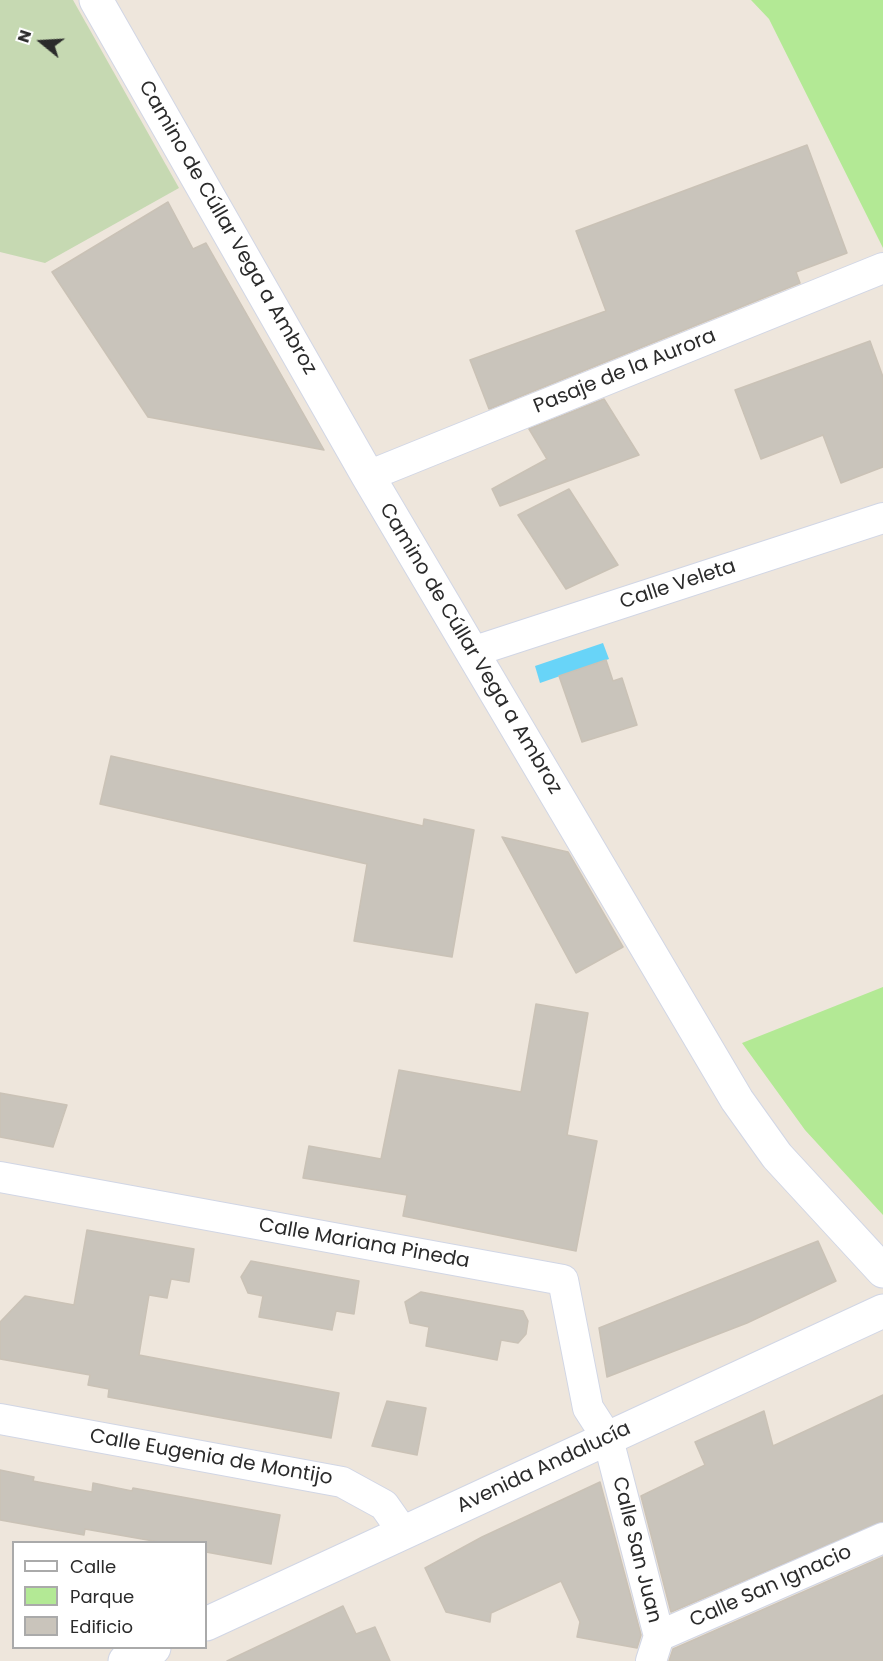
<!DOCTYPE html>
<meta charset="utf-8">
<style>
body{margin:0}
#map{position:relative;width:883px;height:1661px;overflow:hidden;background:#eee6dc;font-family:Poppins,sans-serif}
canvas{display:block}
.legend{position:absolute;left:12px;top:1541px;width:195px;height:108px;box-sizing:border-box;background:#fff;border:2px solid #aaa;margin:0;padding:8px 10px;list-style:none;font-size:18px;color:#2b2b2b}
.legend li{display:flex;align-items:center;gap:12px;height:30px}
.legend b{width:30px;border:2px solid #aaa}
.north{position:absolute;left:12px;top:12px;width:60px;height:60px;-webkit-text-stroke:4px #fff;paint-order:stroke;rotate:288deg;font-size:16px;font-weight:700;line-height:24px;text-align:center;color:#2b2b2b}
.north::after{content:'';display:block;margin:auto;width:21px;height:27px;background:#2b2b2b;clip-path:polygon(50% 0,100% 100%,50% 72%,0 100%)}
</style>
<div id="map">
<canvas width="883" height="1661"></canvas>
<ul class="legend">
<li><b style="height:8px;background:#fff"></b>Calle</li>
<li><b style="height:16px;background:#b3e995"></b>Parque</li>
<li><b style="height:16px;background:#c9c4bb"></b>Edificio</li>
</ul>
<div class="north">N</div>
</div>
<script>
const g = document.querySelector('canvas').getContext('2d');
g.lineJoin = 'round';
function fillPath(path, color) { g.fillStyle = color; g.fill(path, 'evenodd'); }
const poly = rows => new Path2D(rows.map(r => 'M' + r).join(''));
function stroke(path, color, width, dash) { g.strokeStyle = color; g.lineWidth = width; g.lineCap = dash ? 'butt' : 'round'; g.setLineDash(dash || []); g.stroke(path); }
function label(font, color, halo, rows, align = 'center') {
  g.font = font + ' Poppins,sans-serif'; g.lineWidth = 6; g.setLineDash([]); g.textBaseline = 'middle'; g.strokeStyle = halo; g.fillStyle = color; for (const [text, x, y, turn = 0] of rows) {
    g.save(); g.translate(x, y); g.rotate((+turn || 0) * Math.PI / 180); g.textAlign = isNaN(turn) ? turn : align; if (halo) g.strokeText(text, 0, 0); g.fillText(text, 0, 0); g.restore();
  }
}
const green = poly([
 [751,0,883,0,883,248,769,19],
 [883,987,883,1215,805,1130,742,1043]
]);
const cemetery = poly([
 [0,0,73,0,179,188,45,263,0,252]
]);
const water = poly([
 [603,643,609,659,540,683,535,666]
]);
const building = poly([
 [807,145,847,253,796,272,800,283,489,409,470,360,606,311,576,231,807,145],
 [168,202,193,249,206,243,324,450,148,417,52,272,168,202],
 [870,341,883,377,883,467,841,483,823,435,761,459,735,390,870,341],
 [604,399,639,455,500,506,492,489,547,459,529,429,604,399],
 [569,489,618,565,566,589,518,515,569,489],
 [606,660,613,681,622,678,637,725,582,742,559,676,606,660],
 [111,756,423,826,424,819,474,830,452,957,354,941,367,864,100,804,111,756],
 [502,837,568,852,623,947,576,973,502,837],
 [536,1004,588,1013,567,1135,597,1141,576,1251,403,1216,407,1195,303,1178,309,1146,381,1159,399,1070,521,1092,536,1004],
 [0,1093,67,1105,53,1147,0,1137,0,1093],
 [87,1230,194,1249,189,1282,171,1279,167,1298,149,1295,139,1355,339,1393,331,1438,108,1397,109,1389,88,1385,90,1375,0,1359,0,1322,25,1296,74,1305,87,1230],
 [818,1241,836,1281,747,1323,607,1377,599,1328,818,1241],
 [251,1261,359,1281,354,1314,336,1311,332,1330,259,1317,263,1296,248,1293,241,1277,251,1261],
 [421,1292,523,1311,528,1321,526,1334,518,1343,501,1340,497,1360,426,1346,429,1327,410,1323,405,1302,421,1292],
 [883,1395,883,1521,671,1612,641,1496,705,1465,695,1442,764,1411,773,1446,883,1395],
 [387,1401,426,1408,417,1455,372,1446,387,1401],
 [0,1470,34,1477,33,1481,92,1492,93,1483,132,1491,133,1488,280,1515,271,1564,206,1552,206,1542,159,1542,85,1529,84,1535,0,1520,0,1470],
 [600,1482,641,1635,637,1648,577,1637,580,1622,561,1581,491,1613,490,1622,446,1612,425,1568,482,1537,600,1482],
 [883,1557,883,1661,669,1661,673,1649,883,1557],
 [343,1606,356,1634,375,1627,390,1661,227,1661,343,1606]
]);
const minor = poly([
 [368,476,883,268],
 [472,652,883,518],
 [0,1177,563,1280,588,1408,608,1439,659,1636,651,1661],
 [0,1419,342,1482,384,1505,403,1532],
 [659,1636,883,1538]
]);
const tertiary = poly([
 [96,0,368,476,737,1100,777,1156,883,1271],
 [206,1624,883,1311],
 [125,1661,154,1648]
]);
const streetNames = [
 ["Camino de Cúllar Vega a Ambroz",227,228,60],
 ["Pasaje de la Aurora",625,372,-22],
 ["Calle Veleta",678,585,-18],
 ["Camino de Cúllar Vega a Ambroz",470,649,59],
 ["Calle Mariana Pineda",364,1244,10],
 ["Calle Eugenia de Montijo",211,1458,10],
 ["Avenida Andalucía",544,1468,-25],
 ["Calle San Juan",636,1550,76],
 ["Calle San Ignacio",771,1587,-24]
];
fillPath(green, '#b3e995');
fillPath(cemetery, '#c6d9b2');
fillPath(water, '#68d4f8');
fillPath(building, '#c9c4bb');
stroke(building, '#cac2b6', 1.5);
stroke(minor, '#d1d6e5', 32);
stroke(tertiary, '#d1d6e5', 35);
stroke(minor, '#fff', 30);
stroke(tertiary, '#fff', 33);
label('20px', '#2b2b2b', '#fff', streetNames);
</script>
